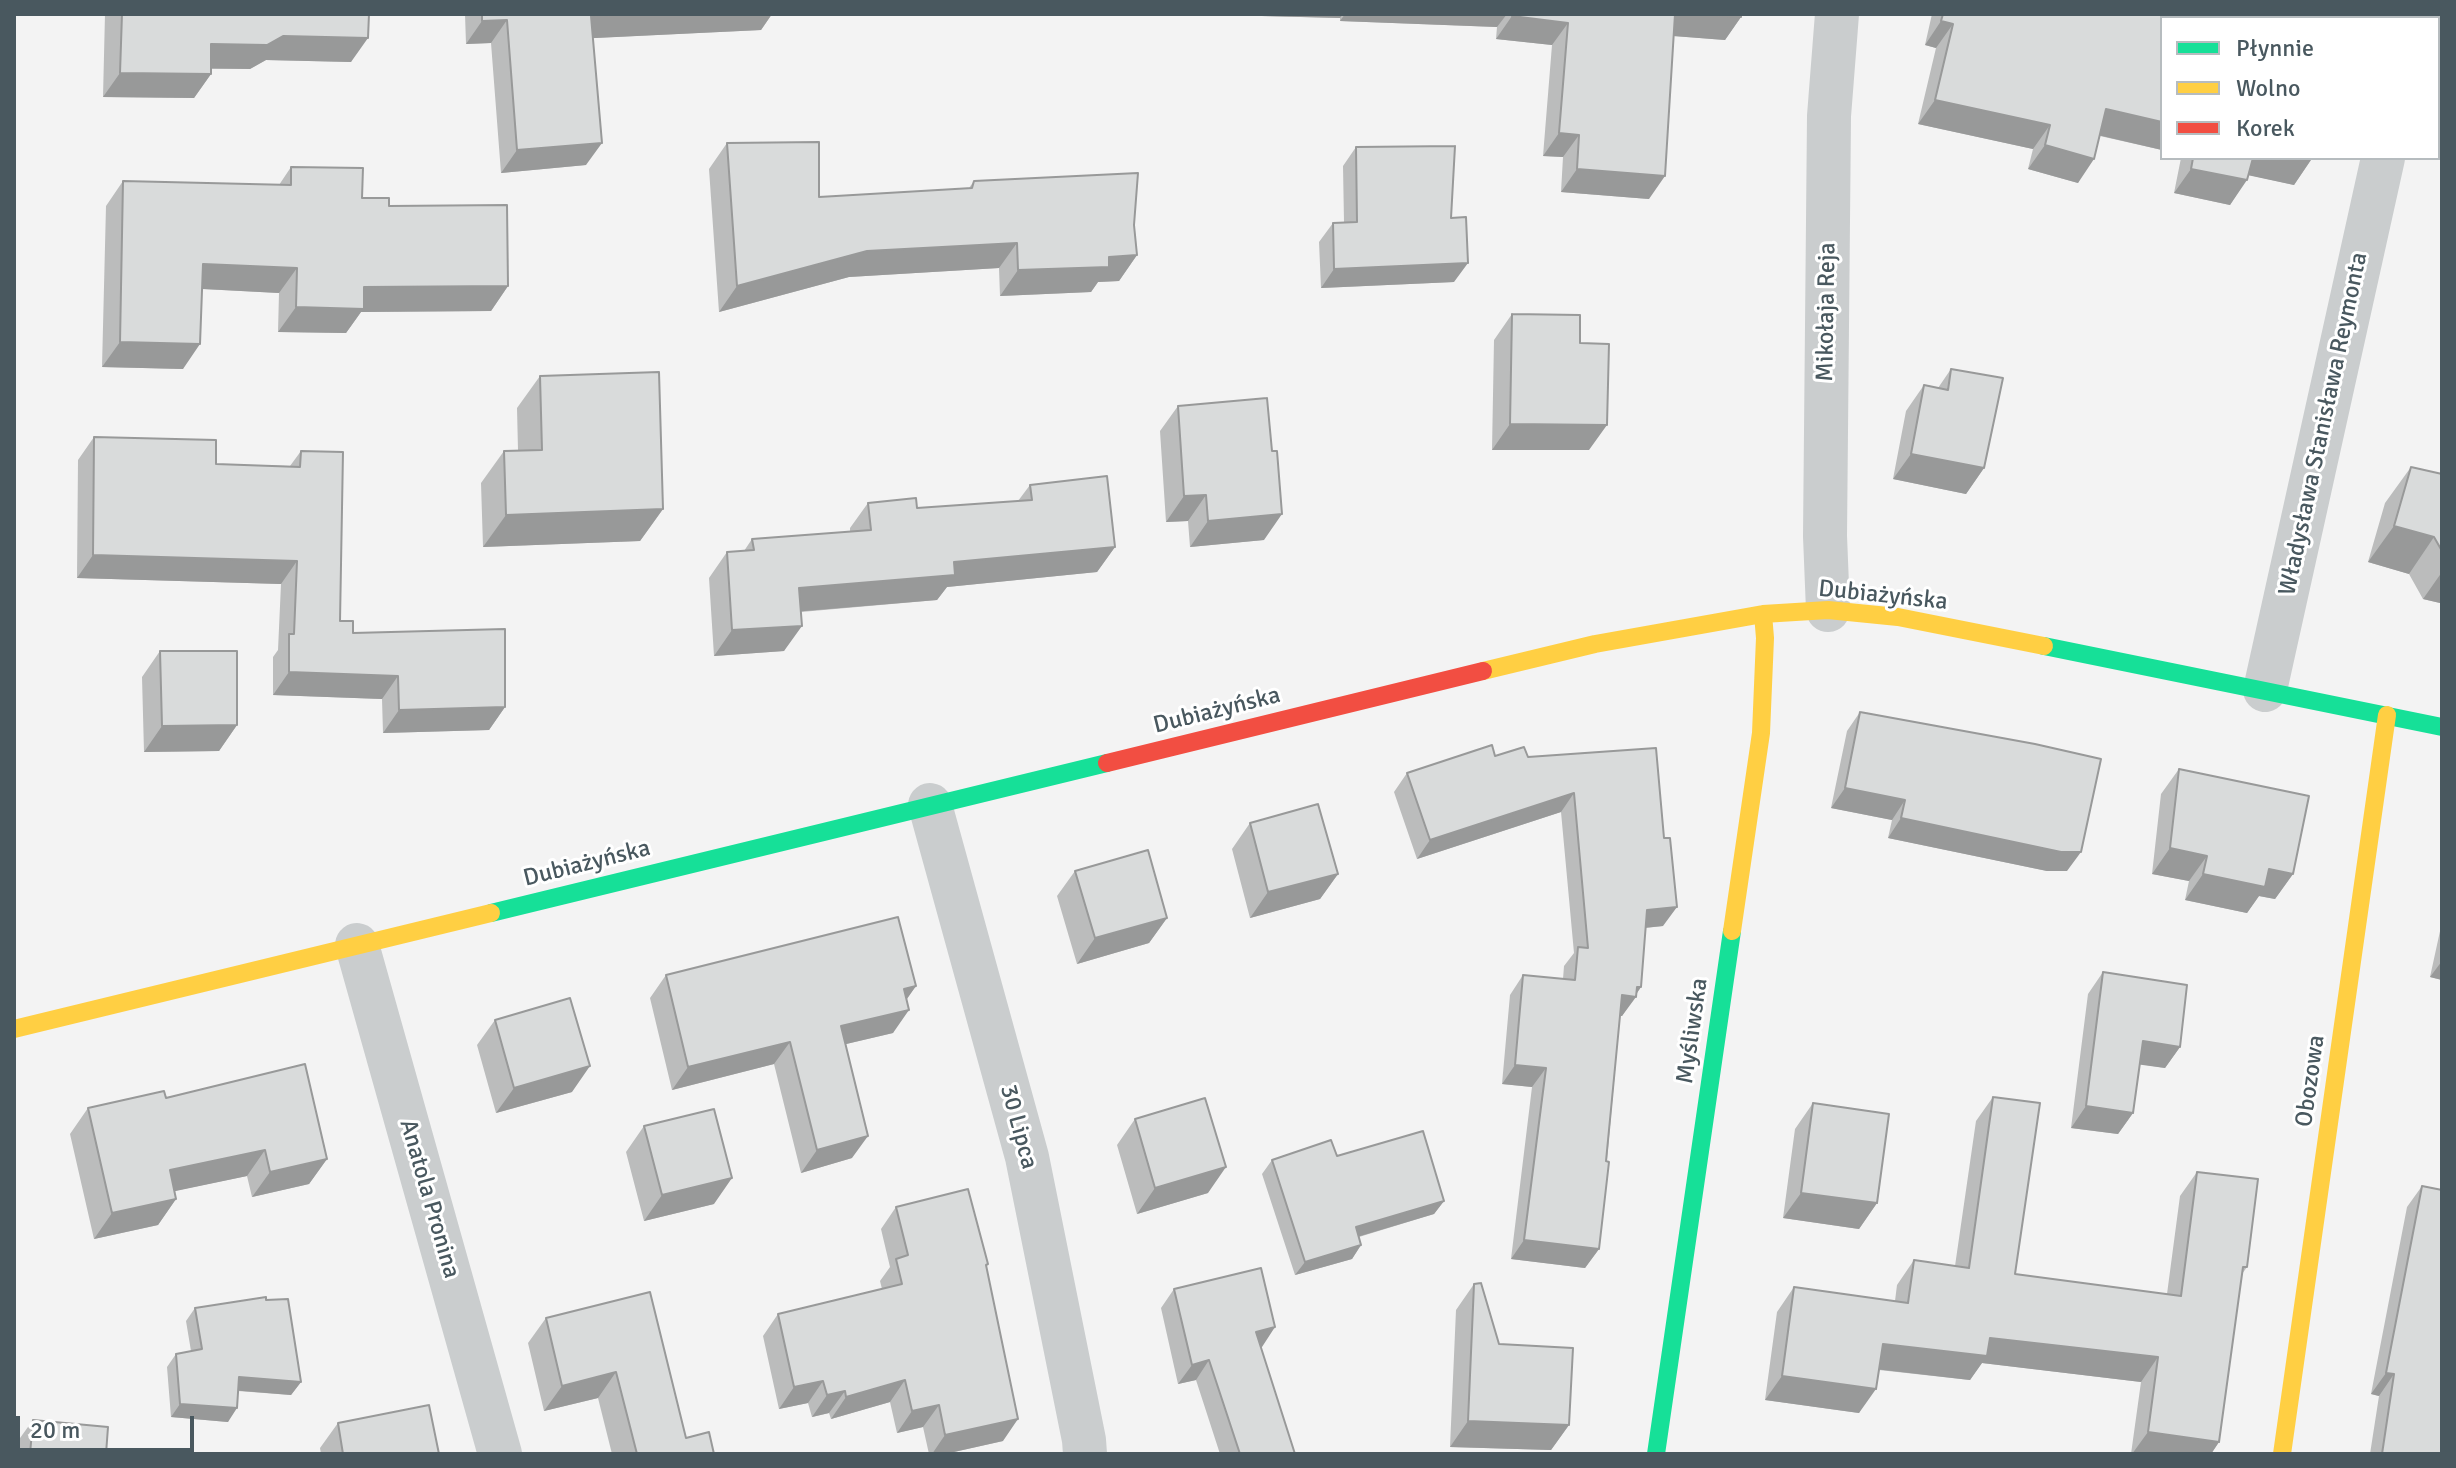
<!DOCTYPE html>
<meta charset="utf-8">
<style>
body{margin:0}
#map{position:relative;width:2456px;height:1468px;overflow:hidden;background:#f3f3f3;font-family:Signika,sans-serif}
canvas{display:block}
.frame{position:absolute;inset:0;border:16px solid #49585f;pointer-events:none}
.legend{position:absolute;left:2160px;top:16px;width:280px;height:144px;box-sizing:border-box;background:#fff;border:2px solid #b6bcbf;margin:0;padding:10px 14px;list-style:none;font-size:24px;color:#49585f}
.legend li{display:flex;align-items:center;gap:16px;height:40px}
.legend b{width:40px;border:2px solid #b6bcbf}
.scale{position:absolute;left:16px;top:1416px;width:178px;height:36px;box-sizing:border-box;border:4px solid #49585f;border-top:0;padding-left:10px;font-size:24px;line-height:28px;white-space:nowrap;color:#49585f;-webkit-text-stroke:6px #fff;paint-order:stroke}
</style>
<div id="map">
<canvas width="2456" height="1468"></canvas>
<div class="frame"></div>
<ul class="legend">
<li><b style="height:10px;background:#16e098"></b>Płynnie</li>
<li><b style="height:10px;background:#ffcf43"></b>Wolno</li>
<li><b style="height:10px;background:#f24e42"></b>Korek</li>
</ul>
<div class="scale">20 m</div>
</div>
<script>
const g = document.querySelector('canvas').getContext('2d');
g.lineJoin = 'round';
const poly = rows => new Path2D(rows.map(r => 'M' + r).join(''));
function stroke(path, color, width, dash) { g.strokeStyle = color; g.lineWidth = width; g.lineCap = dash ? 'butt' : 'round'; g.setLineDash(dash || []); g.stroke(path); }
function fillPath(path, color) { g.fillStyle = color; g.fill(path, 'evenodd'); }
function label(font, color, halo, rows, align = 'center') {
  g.font = font + ' Signika,sans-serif'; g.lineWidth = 6; g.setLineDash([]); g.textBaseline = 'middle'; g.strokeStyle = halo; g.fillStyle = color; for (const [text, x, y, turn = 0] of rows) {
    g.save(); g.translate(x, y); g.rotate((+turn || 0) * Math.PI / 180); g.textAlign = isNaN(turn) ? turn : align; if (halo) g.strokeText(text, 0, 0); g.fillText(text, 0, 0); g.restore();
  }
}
const street = poly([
 [2414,18,2415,14],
 [1828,610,1825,536,1829,116,1837,14],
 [2265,690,2383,158],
 [930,805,1027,1157,1084,1440,1085,1454],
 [357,945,500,1454]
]);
const fast = poly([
 [2044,646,2442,727],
 [491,913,1107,763],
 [1656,1454,1732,931]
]);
const slow = poly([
 [1483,671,1595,644,1763,614,1828,610,1898,617,2044,646],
 [1732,931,1761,733,1765,638,1763,614],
 [14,1029,491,913],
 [2282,1454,2387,715]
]);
const jam = poly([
 [1107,763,1483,671]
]);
const wall = poly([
 [105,14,369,14,351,62,266,60,250,69,211,69,211,74,194,98,103,97],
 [465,14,772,14,761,30,593,38,586,165,501,173,491,43,466,44],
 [1183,14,1741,14,1741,17,1725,40,1674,36,1649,199,1561,192,1563,157,1543,156,1552,45,1496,39,1497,27,1340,21,1340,18],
 [1932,14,2162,14,2162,150,2100,136,2078,183,2028,169,2033,149,1918,124,1936,48,1925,45],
 [2216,14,2302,14,2301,18,2213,18],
 [727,143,819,197,969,188,974,181,1134,225,1137,255,1119,281,1098,282,1091,292,1000,296,999,268,849,277,719,312,709,169],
 [1356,147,1451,218,1454,282,1321,288,1319,242,1333,223,1344,222,1343,166],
 [2181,158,2312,158,2294,185,2249,175,2230,205,2174,193],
 [291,167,362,198,389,206,508,286,491,311,361,312,346,333,278,332,279,293,202,289,183,369,102,367,106,206,123,181,279,185],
 [1512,314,1580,343,1589,450,1492,450,1494,340],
 [1951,369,1984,468,1966,494,1893,479,1906,411,1924,385,1938,388],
 [540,376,663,509,640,541,483,547,481,483,504,451,518,450,517,408],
 [1178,406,1264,540,1190,547,1188,521,1166,522,1160,431],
 [94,437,216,464,290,466,301,451,340,621,353,633,505,707,489,730,383,733,382,699,273,695,273,657,278,650,281,584,77,578,78,460],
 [2411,467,2442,474,2442,607,2440,603,2423,599,2409,574,2368,562,2385,503],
 [1030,485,1115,547,1097,572,947,587,937,600,801,612,784,651,714,656,709,578,727,552,744,551,752,539,850,532,850,528,868,503,917,508,1018,501],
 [160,651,237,725,219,751,144,752,142,677],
 [1860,712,2067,871,2047,871,1888,838,1892,820,1831,808,1847,731],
 [1656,748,1663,926,1645,928,1641,987,1622,1016,1620,1016,1599,1249,1585,1268,1511,1259,1532,1087,1502,1084,1510,995,1523,975,1563,979,1564,966,1574,953,1561,812,1417,859,1394,792,1407,773,1495,756,1528,757],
 [2179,769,2293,874,2275,899,2259,896,2247,913,2185,900,2189,881,2152,874,2161,794],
 [1250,823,1338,874,1320,899,1250,918,1232,849],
 [1075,871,1167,918,1149,943,1077,964,1057,896],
 [2442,922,2442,980,2430,977],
 [2103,972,2180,1047,2165,1068,2140,1064,2133,1113,2118,1134,2071,1128,2088,994],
 [666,975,916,986,906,999,893,1033,846,1044,852,1158,801,1173,774,1064,672,1090,650,998],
 [495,1020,572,1092,496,1113,477,1045],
 [1993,1097,2015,1274,2167,1294,2180,1196,2197,1172,2247,1267,2242,1274,2219,1442,2211,1454,2131,1454,2141,1382,1982,1363,1970,1380,1879,1370,1859,1413,1765,1400,1777,1312,1794,1287,1895,1301,1897,1285,1914,1260,1955,1266,1976,1121],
 [166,1098,327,1159,309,1184,252,1197,247,1176,174,1191,176,1199,158,1225,94,1239,70,1134,88,1108],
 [1813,1103,1877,1203,1859,1229,1783,1218,1795,1129],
 [1135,1119,1208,1193,1137,1214,1117,1145],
 [644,1126,714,1204,644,1221,626,1152],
 [1337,1156,1444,1201,1434,1214,1359,1237,1361,1245,1352,1259,1295,1275,1262,1174,1272,1160],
 [2422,1186,2442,1454,2370,1454,2379,1396,2371,1394,2407,1207],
 [896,1207,986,1268,1003,1441,945,1454,929,1454,923,1427,897,1433,890,1402,831,1419,829,1413,812,1417,808,1403,779,1409,763,1336,778,1314,882,1289,880,1281,890,1267,881,1229],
 [1474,1284,1499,1344,1569,1425,1551,1450,1450,1447,1456,1310],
 [1174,1289,1262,1347,1260,1347,1295,1454,1220,1454,1196,1380,1178,1384,1161,1308],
 [650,1292,686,1438,714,1454,612,1454,598,1398,544,1411,528,1343,546,1318],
 [266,1300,301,1382,291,1395,238,1391,228,1422,171,1417,167,1367,176,1354,191,1351,186,1321,195,1308],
 [33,1420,106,1454,14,1454,15,1445],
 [338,1423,439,1454,321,1454,320,1448]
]);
const shadedWall = poly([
 [635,14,772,14,761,30,575,39,591,16],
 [1183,14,1343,14,1340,18],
 [1345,14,1507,14,1497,27,1340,21],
 [1674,14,1698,14,1741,17,1725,40,1660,35],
 [1512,16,1568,23,1552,45,1496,39],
 [507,20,491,43,466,44,482,21],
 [1941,21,1953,24,1936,48,1925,45],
 [283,36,368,38,351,62,266,60,250,69,194,68,211,44],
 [120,73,211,74,194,98,103,97],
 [1935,100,2050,125,2033,149,1918,124],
 [2106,109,2162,122,2162,150,2089,133],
 [1559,133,1579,135,1563,157,1543,156],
 [602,143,586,165,501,173,517,150],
 [2045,145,2094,159,2078,183,2028,169],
 [2249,158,2299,158,2311,160,2294,185,2238,173],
 [1577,169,1665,176,1649,199,1561,192],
 [2191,169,2247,180,2230,205,2174,193],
 [1017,243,999,268,849,277,719,312,737,286,867,251],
 [1137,255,1119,281,1098,282,1091,292,1000,296,1018,270,1109,257],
 [1468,263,1454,282,1321,288,1334,269],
 [203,264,297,268,279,293,185,288],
 [508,286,491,311,361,312,346,333,278,332,296,307,364,287],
 [120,342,200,344,183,369,102,367],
 [1510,424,1607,425,1589,450,1492,450],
 [1911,454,1984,468,1966,494,1893,479],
 [1206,495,1188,521,1166,522,1184,496],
 [663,509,640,541,483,547,506,515],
 [1282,514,1264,540,1190,547,1208,521],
 [2394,526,2434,537,2409,574,2368,562],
 [1115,547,1097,572,947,587,937,600,781,613,799,588,954,562],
 [93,555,297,561,281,584,77,578],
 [2442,572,2442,600,2440,603,2423,599],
 [802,626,784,651,714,656,732,630],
 [289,672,398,676,382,699,273,695],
 [505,707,489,730,383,733,399,710],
 [237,725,219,751,144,752,162,726],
 [1845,788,1905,800,1892,820,1831,808],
 [1574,793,1561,812,1417,859,1430,840],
 [1901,818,2081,852,2067,871,2047,871,1888,838],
 [2170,848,2207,856,2189,881,2152,874],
 [2269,869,2293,874,2275,899,2259,896,2247,913,2185,900,2203,874],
 [1338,874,1320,899,1250,918,1268,892],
 [1677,907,1663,926,1633,929,1647,910],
 [1167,918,1149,943,1077,964,1095,938],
 [2442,961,2442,980,2430,977],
 [916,986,900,1009,904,989],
 [1637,987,1641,987,1634,997,1636,997,1622,1016,1608,1015,1622,995],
 [909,1010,893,1033,825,1049,841,1026],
 [2143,1041,2180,1047,2165,1068,2128,1063],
 [790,1042,774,1064,672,1090,688,1067],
 [1515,1065,1546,1068,1532,1087,1502,1084],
 [590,1066,572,1092,496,1113,514,1088],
 [2086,1106,2133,1113,2118,1134,2071,1128],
 [868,1136,852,1158,801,1173,817,1150],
 [265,1150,247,1176,152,1196,170,1170],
 [327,1159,309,1184,252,1197,270,1172],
 [1226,1167,1208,1193,1137,1214,1155,1188],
 [732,1178,714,1204,644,1221,662,1195],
 [1801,1193,1877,1203,1859,1229,1783,1218],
 [176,1199,158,1225,94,1239,112,1213],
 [1444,1201,1434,1214,1347,1240,1356,1227],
 [1524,1240,1599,1249,1585,1268,1511,1259],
 [1361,1245,1352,1259,1295,1275,1305,1262],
 [1275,1327,1262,1347,1242,1351,1256,1332],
 [1990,1338,2158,1357,2141,1382,1982,1363,1970,1380,1866,1368,1883,1344],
 [1209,1360,1196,1380,1178,1384,1192,1365],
 [616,1372,598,1398,544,1411,562,1386],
 [2386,1373,2394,1374,2379,1396,2371,1394],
 [1782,1376,1876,1389,1859,1413,1765,1400],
 [239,1377,301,1382,291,1395,230,1390],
 [905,1380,890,1402,831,1419,846,1397],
 [823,1381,808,1403,779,1409,794,1387],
 [845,1391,829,1413,812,1417,827,1395],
 [180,1404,237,1408,228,1422,171,1417],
 [939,1405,923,1427,897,1433,912,1411],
 [1018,1419,1003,1441,945,1454,932,1454,945,1435],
 [1468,1421,1569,1425,1551,1450,1450,1447],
 [2148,1432,2219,1442,2211,1454,2132,1454]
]);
const building = poly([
 [122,14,369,14,368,38,283,36,267,45,211,44,211,74,120,73,122,14],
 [482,14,635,14,591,16,602,143,517,150,507,20,482,21,482,14],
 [1512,14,1675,14,1665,176,1577,169,1579,135,1559,133,1568,23,1512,16,1512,14],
 [1698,14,1741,14,1741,17,1698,14],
 [1943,14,2162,14,2180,18,2162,18,2162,122,2106,109,2094,159,2045,145,2050,125,1935,100,1953,24,1941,21,1943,14],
 [2225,14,2302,14,2301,18,2225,18,2225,14],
 [819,142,819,197,972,188,974,181,1138,173,1134,225,1137,255,1109,257,1109,267,1018,270,1017,243,867,251,737,286,727,143,819,142],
 [1455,146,1451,218,1466,217,1468,263,1334,269,1333,223,1357,222,1356,147,1455,146],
 [2193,158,2253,158,2247,180,2191,169,2193,158],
 [291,167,363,168,362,198,389,198,389,206,507,205,508,286,364,287,364,309,296,307,297,268,203,264,200,344,120,342,123,181,291,185,291,167],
 [1512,314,1580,315,1580,343,1609,344,1607,425,1510,424,1512,314],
 [1951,369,2003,378,1984,468,1911,454,1924,385,1948,390,1951,369],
 [659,372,663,509,506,515,504,451,542,450,540,376,659,372],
 [1267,398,1272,451,1277,451,1282,514,1208,521,1206,495,1184,496,1178,406,1267,398],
 [94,437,216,440,216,464,300,467,301,451,343,452,340,621,353,621,353,633,505,629,505,707,399,710,398,676,289,672,289,634,294,634,297,561,93,555,94,437],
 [2411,467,2442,474,2442,551,2434,537,2394,526,2411,467],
 [1107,476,1115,547,954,562,955,575,799,588,802,626,732,630,727,552,754,550,752,539,871,530,868,503,916,498,917,508,1032,500,1030,485,1107,476],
 [160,651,237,651,237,725,162,726,160,651],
 [1860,712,2035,744,2101,759,2081,852,2061,852,1901,818,1905,800,1845,788,1860,712],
 [1492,745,1495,756,1524,747,1528,757,1656,748,1664,838,1670,838,1677,907,1647,910,1641,987,1637,987,1636,997,1622,995,1606,1161,1609,1162,1599,1249,1524,1240,1546,1068,1515,1065,1523,975,1575,980,1578,947,1588,948,1574,793,1430,840,1407,773,1492,745],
 [2179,769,2309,796,2293,874,2269,869,2265,887,2203,874,2207,856,2170,848,2179,769],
 [1318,804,1338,874,1268,892,1250,823,1318,804],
 [1148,850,1167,918,1095,938,1075,871,1148,850],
 [898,917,916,986,904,989,909,1010,841,1026,868,1136,817,1150,790,1042,688,1067,666,975,898,917],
 [2103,972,2187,985,2180,1047,2143,1041,2133,1113,2086,1106,2103,972],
 [570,998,590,1066,514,1088,495,1020,570,998],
 [305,1064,327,1159,270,1172,265,1150,170,1170,176,1199,112,1213,88,1108,164,1091,166,1098,305,1064],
 [1993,1097,2040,1103,2015,1274,2181,1296,2197,1172,2258,1179,2247,1267,2243,1267,2219,1442,2148,1432,2158,1357,1990,1338,1987,1356,1883,1344,1876,1389,1782,1376,1794,1287,1908,1303,1914,1260,1969,1268,1993,1097],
 [1205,1098,1226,1167,1155,1188,1135,1119,1205,1098],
 [1813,1103,1889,1114,1877,1203,1801,1193,1813,1103],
 [714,1109,732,1178,662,1195,644,1126,714,1109],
 [1423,1131,1444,1201,1356,1227,1361,1245,1305,1262,1272,1160,1331,1140,1337,1156,1423,1131],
 [2422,1186,2442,1190,2442,1454,2382,1454,2394,1374,2386,1373,2422,1186],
 [968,1189,988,1264,986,1265,1018,1419,945,1435,939,1405,912,1411,905,1380,846,1397,845,1391,827,1395,823,1381,794,1387,778,1314,902,1284,896,1259,908,1255,896,1207,968,1189],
 [1261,1268,1275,1327,1256,1332,1295,1454,1240,1454,1209,1360,1192,1365,1174,1289,1261,1268],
 [1481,1283,1499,1344,1573,1348,1569,1425,1468,1421,1474,1284,1481,1283],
 [650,1292,686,1438,709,1432,714,1454,637,1454,616,1372,562,1386,546,1318,650,1292],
 [266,1297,266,1300,288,1299,301,1382,239,1377,237,1408,180,1404,176,1354,202,1349,195,1308,266,1297],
 [429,1405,439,1454,343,1454,338,1423,429,1405],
 [33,1420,108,1427,106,1454,30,1454,33,1420]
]);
const streetNames = [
 ["Mikołaja Reja",1827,312,-89],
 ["Władysława Stanisława Reymonta",2324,424,-78],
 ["Dubiażyńska",1883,596,6],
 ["Dubiażyńska",1217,711,-14],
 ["Dubiażyńska",587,864,-14],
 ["Myśliwska",1693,1031,-82],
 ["Obozowa",2311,1081,-82],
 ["30 Lipca",1018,1127,75],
 ["Anatola Pronina",429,1199,74]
];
stroke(street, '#cacdce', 44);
stroke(fast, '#16e098', 18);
stroke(slow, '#ffcf43', 18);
stroke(jam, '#f24e42', 18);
fillPath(wall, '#bbbcbc');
fillPath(shadedWall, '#989999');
fillPath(building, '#d9dbdb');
stroke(building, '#989999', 2);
label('24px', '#49585f', '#fff', streetNames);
</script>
